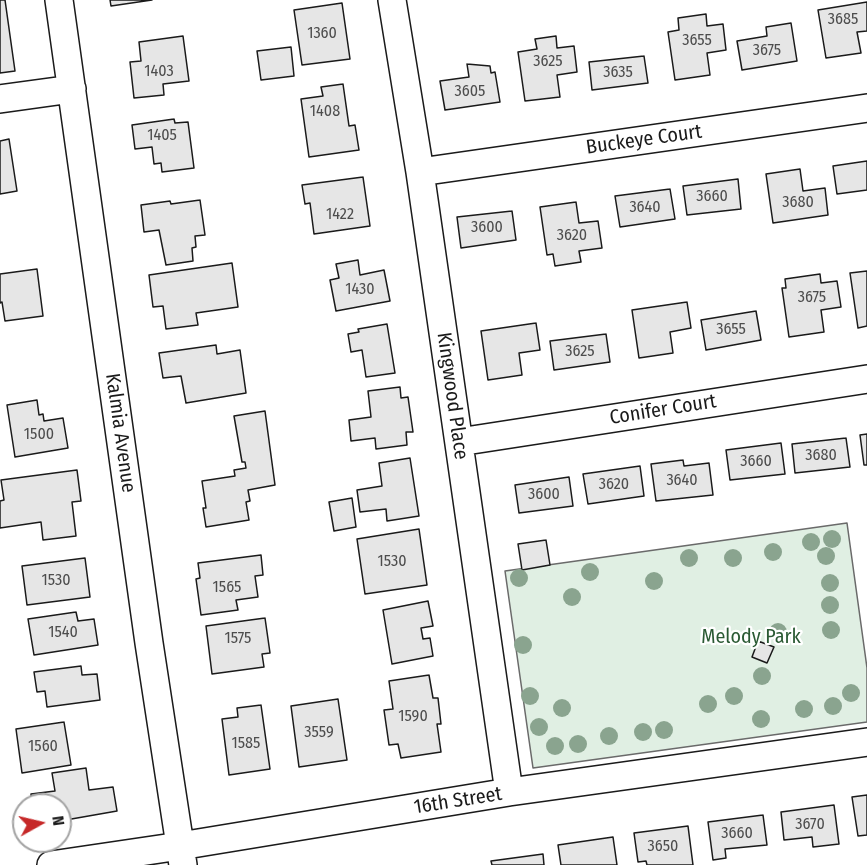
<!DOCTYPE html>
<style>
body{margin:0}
#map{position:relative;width:867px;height:865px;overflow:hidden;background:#fff;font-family:"Fira Sans Condensed",sans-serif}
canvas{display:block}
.north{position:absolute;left:12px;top:793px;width:60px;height:60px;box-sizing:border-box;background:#fff;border:2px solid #a3a3a3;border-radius:50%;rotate:82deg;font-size:16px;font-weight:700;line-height:24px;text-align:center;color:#1a1a1a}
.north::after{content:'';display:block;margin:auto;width:21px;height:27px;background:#c62828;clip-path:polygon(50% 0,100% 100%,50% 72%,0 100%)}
</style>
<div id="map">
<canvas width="867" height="865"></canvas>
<div class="north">N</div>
</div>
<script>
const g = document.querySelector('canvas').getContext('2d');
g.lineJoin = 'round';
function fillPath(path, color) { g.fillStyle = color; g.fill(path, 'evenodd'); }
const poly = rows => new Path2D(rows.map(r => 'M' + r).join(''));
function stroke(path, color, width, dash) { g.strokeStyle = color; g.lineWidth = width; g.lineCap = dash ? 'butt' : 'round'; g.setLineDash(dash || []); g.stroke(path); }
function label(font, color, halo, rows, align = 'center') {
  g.font = font + ' "Fira Sans Condensed",sans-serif'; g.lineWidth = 4.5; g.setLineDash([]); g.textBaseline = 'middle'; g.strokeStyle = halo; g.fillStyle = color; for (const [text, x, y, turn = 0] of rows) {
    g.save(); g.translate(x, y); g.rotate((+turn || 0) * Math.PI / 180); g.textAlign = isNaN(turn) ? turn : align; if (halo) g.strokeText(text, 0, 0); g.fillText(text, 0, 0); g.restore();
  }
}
const green = poly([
 [847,523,867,668,867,722,533,768,505,571,847,523]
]);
const building = poly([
 [0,0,5,0,15,71,0,73,0,0],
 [110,0,152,0,111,6,110,0],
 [867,2,867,31,857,32,861,53,826,58,818,10,867,2],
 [342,3,350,59,302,65,294,10,342,3],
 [706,14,707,26,723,24,726,50,707,53,710,75,675,80,668,32,679,30,678,18,706,14],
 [791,23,797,61,742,70,737,41,767,36,766,27,791,23],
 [183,36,189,81,163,84,164,95,134,98,130,62,141,61,139,42,183,36],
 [556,36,557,48,574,46,577,72,557,75,560,97,525,101,518,52,537,49,535,39,556,36],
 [291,47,294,76,261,80,257,51,291,47],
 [644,56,648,83,592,90,589,62,644,56],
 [467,64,490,66,491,73,495,72,500,102,445,110,440,81,469,77,467,64],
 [343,84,349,126,355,125,359,150,309,157,301,99,323,96,321,87,343,84],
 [174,119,175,123,188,122,194,168,162,172,161,163,154,164,152,147,135,149,132,125,174,119],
 [9,139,17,191,0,194,0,141,9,139],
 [867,161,867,190,837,194,833,166,867,161],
 [800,169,803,191,825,188,828,215,773,223,766,174,800,169],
 [363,177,370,226,314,234,310,203,305,204,302,185,363,177],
 [738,179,741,209,687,215,683,186,738,179],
 [670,189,675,219,620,227,615,196,670,189],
 [200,200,205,235,195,236,196,247,192,248,193,261,166,265,159,230,144,232,141,205,170,201,171,204,200,200],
 [576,202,579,223,598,221,602,248,579,251,581,262,555,266,553,254,547,255,540,207,576,202],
 [512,211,516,240,461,248,457,217,512,211],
 [358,260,360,275,384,270,390,301,336,311,330,280,339,278,336,264,358,260],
 [232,263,238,307,196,313,198,325,166,329,163,306,153,307,149,275,232,263],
 [37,269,43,316,5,321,2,302,0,303,0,274,37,269],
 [867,271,867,326,858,328,850,273,867,271],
 [820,274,821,283,837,281,841,307,821,310,824,332,789,337,782,288,786,288,785,279,820,274],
 [687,302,691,328,670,332,673,353,639,358,632,310,687,302],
 [756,311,761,340,706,350,701,320,756,311],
 [536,323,540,350,519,353,522,375,488,380,481,331,536,323],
 [387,324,395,373,366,377,362,350,351,352,348,334,359,332,358,329,387,324],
 [606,334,610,362,554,370,550,341,606,334],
 [216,345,217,354,240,350,246,393,186,403,181,376,163,378,159,353,216,345],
 [400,387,401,398,408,397,413,432,406,432,407,445,376,449,375,438,351,441,349,420,371,417,368,391,400,387],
 [37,400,39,415,43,414,44,421,63,418,68,448,15,457,7,405,37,400],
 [265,411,275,485,248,490,250,501,246,502,249,520,206,527,203,508,206,508,202,481,235,476,234,470,246,468,245,462,242,462,234,416,265,411],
 [867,434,867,465,864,465,860,435,867,434],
 [846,438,850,467,795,473,792,444,846,438],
 [781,443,785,474,730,480,726,450,781,443],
 [410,458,419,516,387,521,386,509,360,512,357,490,382,486,379,463,410,458],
 [683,460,684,466,709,463,713,495,656,501,651,464,683,460],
 [640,466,644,496,588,504,583,474,640,466],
 [77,470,81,501,72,502,76,536,43,540,41,522,0,528,0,501,4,500,1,480,77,470],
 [569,477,573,506,519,513,515,485,569,477],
 [352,498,356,527,334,531,329,502,352,498],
 [419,529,427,585,365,594,357,539,419,529],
 [546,540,550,565,522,570,518,544,546,540],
 [261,555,263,575,255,576,258,597,236,600,238,610,201,615,196,579,200,578,198,563,261,555],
 [85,558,90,597,27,605,22,566,85,558],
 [428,601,433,626,421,628,423,639,430,638,433,656,392,664,383,610,428,601],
 [76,612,78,621,94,619,98,645,34,655,28,619,76,612],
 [265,618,270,653,262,654,264,667,212,674,206,626,265,618],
 [758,641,774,647,767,663,752,657,758,641],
 [81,666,82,675,97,674,100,700,47,707,45,691,37,692,34,672,81,666],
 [429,675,433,698,438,698,441,724,437,724,441,752,401,758,398,744,389,745,384,710,393,709,389,681,429,675],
 [338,699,347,760,299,767,291,706,338,699],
 [261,705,270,769,229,775,222,719,238,717,237,708,261,705],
 [64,722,71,765,22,773,16,729,64,722],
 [86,768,89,790,113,787,117,811,60,821,60,805,32,805,31,794,55,791,52,773,86,768],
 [867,795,867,835,858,836,852,797,867,795],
 [834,805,839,844,813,847,812,837,784,840,781,812,834,805],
 [763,815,767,845,725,849,726,858,713,860,708,822,763,815],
 [688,826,693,865,647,865,646,861,638,862,634,833,688,826],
 [613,837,617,865,561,865,558,845,613,837],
 [543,854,544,865,492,865,491,861,543,854]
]);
const minor = poly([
 [59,0,149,643,183,865],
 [392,0,420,172,509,792],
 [0,99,72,89],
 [420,172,867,108],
 [459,442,867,379],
 [51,865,180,846,509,792,867,742]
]);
const trees = [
 [832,539],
 [811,542],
 [773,552],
 [826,556],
 [689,558],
 [733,558],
 [590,572],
 [519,578],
 [654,581],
 [830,583],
 [572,597],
 [830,605],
 [831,630],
 [778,632],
 [523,645],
 [762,676],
 [851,693],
 [530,696],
 [734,696],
 [708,704],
 [833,706],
 [562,708],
 [804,709],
 [761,719],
 [539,727],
 [664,730],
 [643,732],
 [609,736],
 [578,744],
 [555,746]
];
const numberNames = [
 ["3685",843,20],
 ["1360",322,34],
 ["3655",697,41],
 ["3675",767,51],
 ["3625",548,62],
 ["1403",159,72],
 ["3635",618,73],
 ["3605",470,92],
 ["1408",325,112],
 ["1405",162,136],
 ["3660",712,197],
 ["3680",798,203],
 ["3640",645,208],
 ["1422",340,215],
 ["3600",487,228],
 ["3620",572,236],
 ["1430",360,290],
 ["3675",812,298],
 ["3655",731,330],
 ["3625",580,352],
 ["1500",39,435],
 ["3680",821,456],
 ["3660",756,462],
 ["3640",682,481],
 ["3620",614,485],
 ["3600",544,495],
 ["1530",392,562],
 ["1530",56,581],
 ["1565",227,588],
 ["1540",63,633],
 ["1575",238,639],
 ["1590",413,717],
 ["3559",319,733],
 ["1585",246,744],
 ["1560",43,747],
 ["3670",810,825],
 ["3660",737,834],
 ["3650",663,847]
];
const streetNames = [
 ["Buckeye Court",644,140,-8],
 ["Kingwood Place",452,396,82],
 ["Conifer Court",663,410,-9],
 ["Kalmia Avenue",120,433,82],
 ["16th Street",458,801,-9]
];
const parkNames = [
 ["Melody Park",751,637]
];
fillPath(green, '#e0efe3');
stroke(green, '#6a6a6a', 1.5);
fillPath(building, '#e6e6e6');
stroke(building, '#1a1a1a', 1.5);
stroke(minor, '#1a1a1a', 30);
stroke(minor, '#fff', 27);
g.fillStyle = '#8aa48f';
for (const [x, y] of trees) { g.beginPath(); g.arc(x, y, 9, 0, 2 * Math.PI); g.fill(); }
label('16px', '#4d4d4d', null, numberNames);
label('20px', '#1a1a1a', '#fff', streetNames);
label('20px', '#2b5a34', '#fff', parkNames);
</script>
